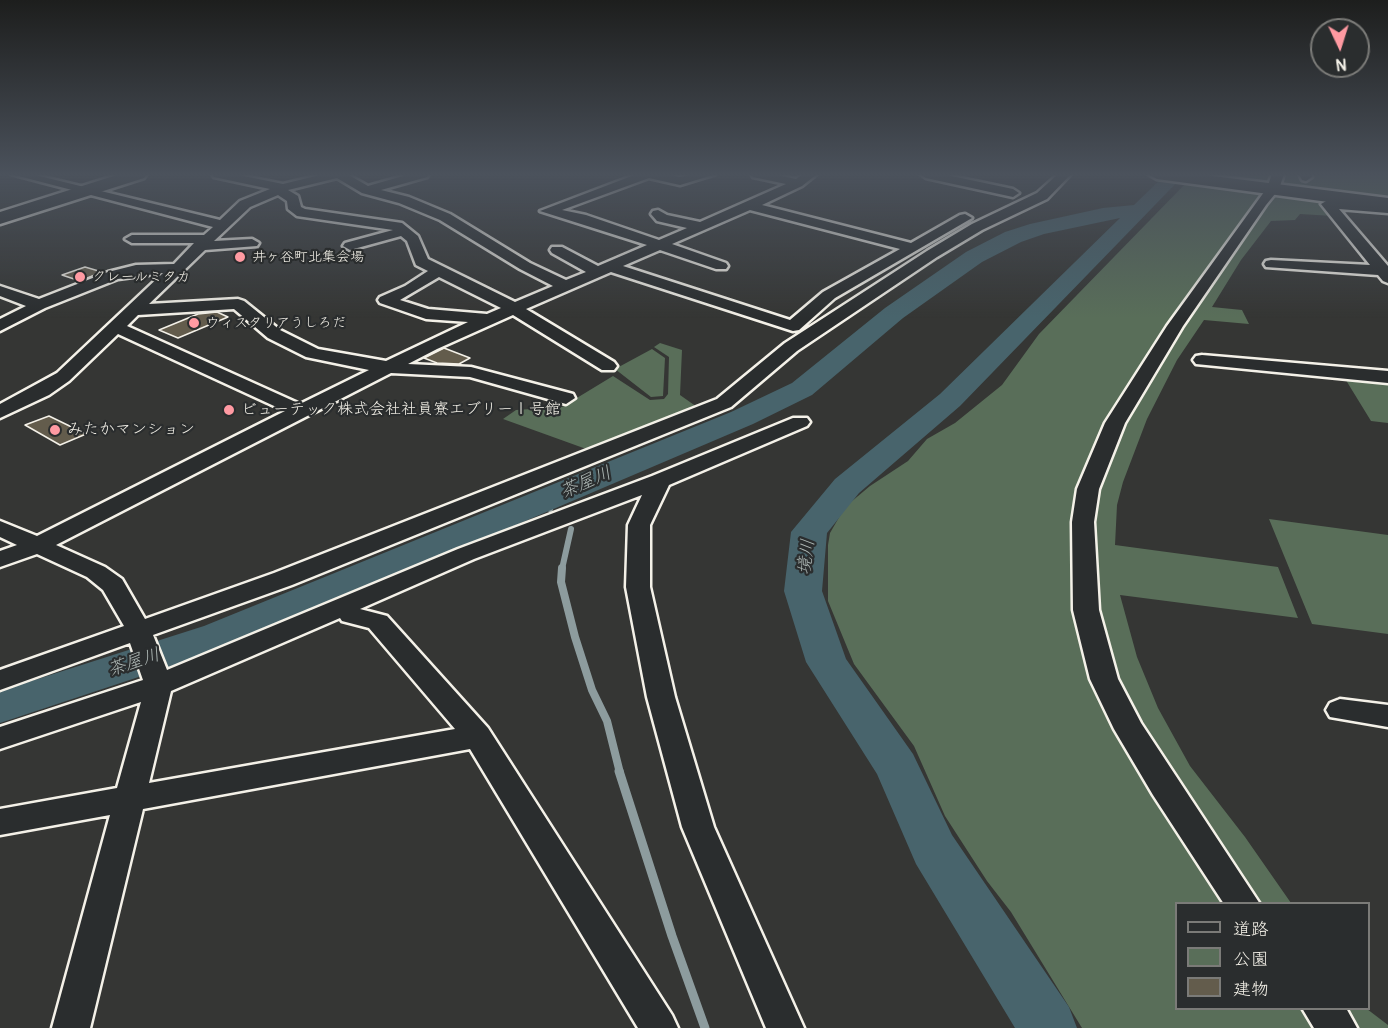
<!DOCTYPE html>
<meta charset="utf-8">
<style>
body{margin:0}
#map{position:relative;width:1388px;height:1028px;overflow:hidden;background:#353634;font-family:Pangolin,"Klee One",sans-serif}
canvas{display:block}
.legend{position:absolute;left:1175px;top:902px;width:195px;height:108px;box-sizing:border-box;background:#2a2d2e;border:2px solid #7b7b78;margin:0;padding:8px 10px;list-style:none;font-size:18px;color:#f4f1e8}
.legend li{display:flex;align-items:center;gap:12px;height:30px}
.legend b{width:30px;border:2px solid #7b7b78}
.north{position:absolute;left:1310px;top:18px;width:60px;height:60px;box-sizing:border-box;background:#2a2d2e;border:2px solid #7b7b78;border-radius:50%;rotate:176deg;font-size:16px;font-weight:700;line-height:24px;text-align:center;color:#f4f1e8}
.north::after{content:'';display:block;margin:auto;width:21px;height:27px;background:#ff9aa2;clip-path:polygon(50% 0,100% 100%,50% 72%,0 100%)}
</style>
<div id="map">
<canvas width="1388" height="1028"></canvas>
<ul class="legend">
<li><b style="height:8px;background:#2a2d2e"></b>道路</li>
<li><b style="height:16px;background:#596e59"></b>公園</li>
<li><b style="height:16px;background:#635c4c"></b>建物</li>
</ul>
<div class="north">N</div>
</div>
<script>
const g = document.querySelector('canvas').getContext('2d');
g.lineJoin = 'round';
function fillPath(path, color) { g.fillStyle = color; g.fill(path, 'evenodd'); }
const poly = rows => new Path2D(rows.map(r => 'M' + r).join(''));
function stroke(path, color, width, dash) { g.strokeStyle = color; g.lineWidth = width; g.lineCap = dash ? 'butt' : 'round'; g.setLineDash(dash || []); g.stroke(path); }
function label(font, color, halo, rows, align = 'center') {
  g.font = font + ' Pangolin,"Klee One",sans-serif'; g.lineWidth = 4.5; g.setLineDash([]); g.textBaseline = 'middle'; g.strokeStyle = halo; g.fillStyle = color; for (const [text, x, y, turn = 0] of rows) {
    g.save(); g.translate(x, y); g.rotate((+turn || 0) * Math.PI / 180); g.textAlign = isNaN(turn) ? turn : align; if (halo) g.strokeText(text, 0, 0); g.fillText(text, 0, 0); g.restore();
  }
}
const green = poly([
 [1195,174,1275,174,1270,186,1194,175],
 [1281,174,1388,174,1388,201,1285,186,1281,182],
 [1188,181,1265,192,1226,245,1079,498,1072,550,1076,599,1230,903,1176,904,1176,1008,1312,1009,1328,1028,1082,1028,1011,912,987,881,945,816,914,746,854,664,828,601,828,545,830,533,845,507,870,486,908,461,927,439,955,423,1002,385,1039,334],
 [1278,193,1319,199,1333,216,1300,214,1295,220,1271,221,1241,260,1212,307,1242,310,1249,324,1204,320,1177,360,1147,419,1123,482,1117,505,1115,545,1278,567,1298,618,1120,595,1137,657,1158,708,1190,766,1245,837,1291,903,1249,903,1136,729,1098,636,1091,503,1121,423,1175,341,1177,332,1263,204],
 [660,343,682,350,680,395,697,407,589,450,503,419,516,410,562,407,613,376,650,400,664,399,668,394,669,357,654,347],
 [652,349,665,358,663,396,651,397,615,369],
 [1344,377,1388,380,1388,423,1371,421],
 [1269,519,1388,535,1388,634,1312,624],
 [1331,1009,1367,1009,1388,1025,1388,1028,1347,1028]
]);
const streamFar2 = poly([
 [541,503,550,509],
 [562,569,571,529]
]);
const streamFar1 = poly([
 [562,568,561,582,575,637,592,690,607,721,620,773]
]);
const stream = poly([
 [619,771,672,936,705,1028]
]);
const river = poly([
 [1166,174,1185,174,960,406,859,493,827,533,822,591,846,659,913,754,952,835,1069,1007,1077,1028,1015,1028,916,864,877,774,806,662,784,591,791,532,835,479,940,394,1120,218,1044,234,1021,242,982,262,903,318,812,395,753,424,232,646,0,723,0,691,204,626,731,412,792,383,885,308,966,252,1005,232,1030,224,1103,208,1134,205,1166,174]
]);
const building = poly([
 [85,267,102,272,80,281,62,275,85,267],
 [217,312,228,317,178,338,159,330,198,314,217,312],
 [444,348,470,358,459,364,437,363,424,358,444,348],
 [49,416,86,434,60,445,25,425,49,416]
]);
const minor = poly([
 [11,174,31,174,220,220,240,201,270,189,214,177,212,174,234,174,283,184,324,174,347,174,368,186,410,174,429,174,427,177,381,190,409,197,450,214,530,263,566,280,586,272,552,253,550,250,552,247,562,247,598,266,647,245,540,211,637,174,664,174,680,177,695,174,716,174,680,185,649,178,562,210,586,215,659,240,687,228,657,221,651,214,653,211,658,210,667,215,700,222,786,184,753,177,751,174,773,174,796,179,803,174,817,174,802,186,762,205,911,243,960,215,965,214,972,218,835,298,799,330,793,331,611,272,526,309,614,362,617,366,614,370,602,370,513,315,437,349,408,364,471,367,573,394,575,398,566,404,470,377,391,373,56,545,105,567,122,579,145,619,274,573,717,399,785,343,927,251,972,224,1037,193,1058,174,1071,174,1047,199,982,230,937,257,797,351,731,407,292,585,153,635,167,670,458,549,652,476,793,418,807,418,810,422,807,426,669,485,650,525,650,587,675,697,714,827,804,1028,766,1028,682,827,647,697,626,587,628,525,642,495,474,559,360,609,387,616,488,728,672,1015,678,1028,638,1028,470,749,143,809,90,1028,52,1028,110,815,0,835,0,809,117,788,141,702,0,749,0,727,143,680,130,643,0,690,0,670,124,626,103,590,87,577,37,554,0,567,0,551,17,545,0,537,0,521,37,536,285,411,118,334,69,381,49,395,0,418,0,404,57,373,163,273,118,279,45,308,0,331,0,319,26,306,0,296,0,286,39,299,108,272,136,265,174,264,194,243,132,243,125,239,132,235,204,235,213,227,11,174],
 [337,178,362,193,399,203,440,220,520,269,553,286,515,302,428,259,418,236,402,223,305,209,301,207,298,196,288,190,337,178],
 [278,195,287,201,288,209,297,216,393,230,345,243,343,246,350,250,401,236,407,241,416,265,428,271,405,286,380,297,378,300,380,303,426,319,468,322,386,361,318,349,280,330,244,301,238,299,149,304,205,250,257,246,259,243,252,239,214,241,250,207,278,195],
 [750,210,900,249,823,292,790,320,623,266,660,250,716,269,726,269,728,266,726,263,672,244,750,210],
 [439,277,501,308,487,314,428,309,400,300,439,277],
 [234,309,268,338,306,357,369,370,300,404,127,326,138,315,234,309],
 [340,618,342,621,369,628,455,729,149,783,171,691,340,618],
 [920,174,942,174,1013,189,1019,193,1013,197,926,178,920,174],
 [1272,174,1284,174,1279,189,1266,205,1183,326,1125,423,1099,489,1094,522,1099,610,1118,679,1141,723,1260,904,1224,904,1153,795,1114,729,1090,679,1073,610,1072,522,1077,489,1105,423,1167,326,1267,188,1272,174],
 [1299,174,1311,174,1312,177,1306,181,1302,180,1299,174],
 [1328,200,1388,205,1388,213,1339,209,1388,266,1388,283,1383,281,1378,275,1266,267,1264,264,1266,261,1271,260,1370,265,1321,204,1328,200],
 [1202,355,1388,371,1388,383,1196,364,1193,360,1196,356,1202,355],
 [1340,699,1388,705,1388,727,1330,717,1326,710,1330,703,1340,699],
 [1302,1008,1346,1008,1357,1028,1314,1028,1302,1008]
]);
const secondary = poly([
 [1148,174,1197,174,1388,198,1388,210,1157,179,1148,174]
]);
const primary = poly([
 [120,174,147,174,144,178,0,224,0,212,120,174]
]);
const markers = [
 [240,257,6,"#ff9aa2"],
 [80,277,6,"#ff9aa2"],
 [194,323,6,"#ff9aa2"],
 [229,410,6,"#ff9aa2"],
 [55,430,6,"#ff9aa2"]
];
const farPoinames = [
 ["井ヶ谷町北集会場",252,257],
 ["クレールミタカ",92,277],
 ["ウィスタリアうしろだ",206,323]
];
const poiNames = [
 ["ビューテック株式会社社員寮エブリーⅠ号館",241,410],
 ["みたかマンション",67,430]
];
const waterNames = [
 ["茶屋川",586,483,-23],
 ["境川",807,557,-83],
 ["茶屋川",134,663,-18]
];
fillPath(green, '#596e59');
stroke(streamFar2, '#8d9c9e', 6);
stroke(streamFar1, '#8d9c9e', 8);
stroke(stream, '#8d9c9e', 9);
fillPath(river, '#48646c');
fillPath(building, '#635c4c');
stroke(building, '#f4f1e8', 1.5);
stroke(minor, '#f4f1e8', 5);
stroke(secondary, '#f4f1e8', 5);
stroke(primary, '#f4f1e8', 5);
fillPath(minor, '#2a2d2e');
fillPath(secondary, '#2a2d2e');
fillPath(primary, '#2a2d2e');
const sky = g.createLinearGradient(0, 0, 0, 318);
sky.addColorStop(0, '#1d1e1d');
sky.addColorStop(0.55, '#4b525c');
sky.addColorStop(1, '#4b525c00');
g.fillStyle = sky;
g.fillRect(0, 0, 1388, 318);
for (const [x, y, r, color] of markers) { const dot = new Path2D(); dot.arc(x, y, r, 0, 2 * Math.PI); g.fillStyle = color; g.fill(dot); stroke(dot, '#2a2d2e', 2); }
label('14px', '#f4f1e8', '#2a2d2e', farPoinames, 'left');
label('16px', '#f4f1e8', '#2a2d2e', poiNames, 'left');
label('italic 18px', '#afb9b6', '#2a2d2e', waterNames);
</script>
